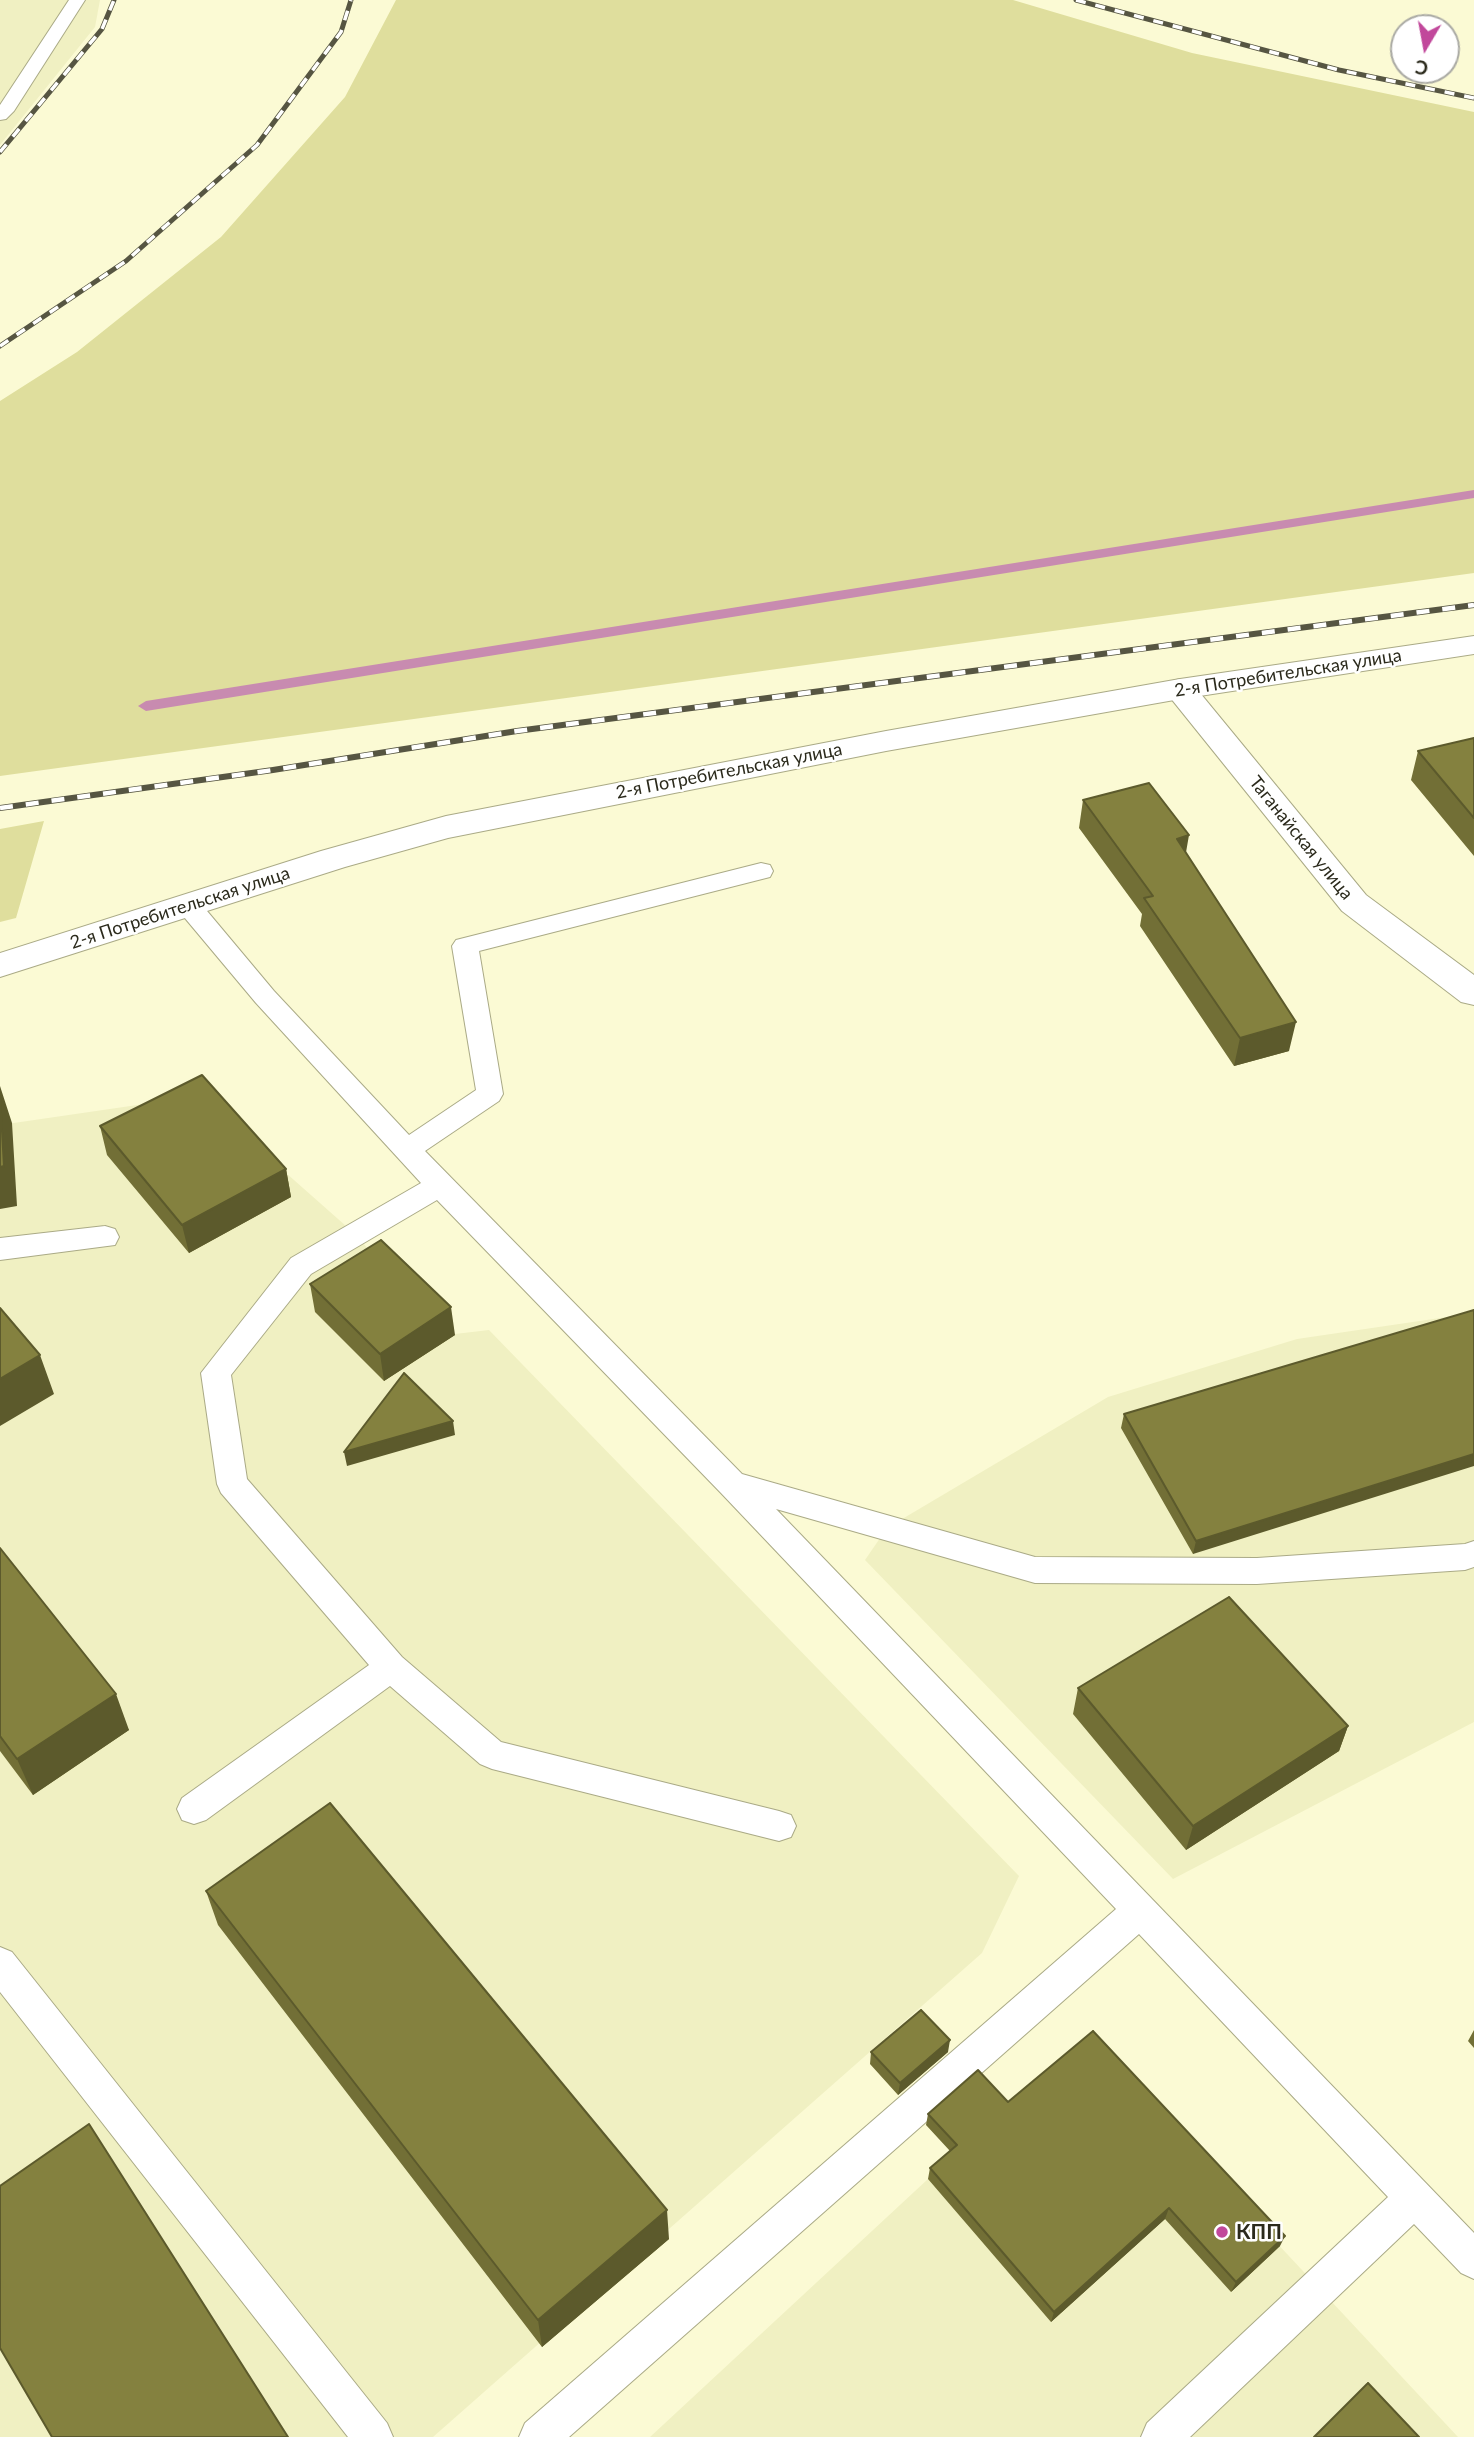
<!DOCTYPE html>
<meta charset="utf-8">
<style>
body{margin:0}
#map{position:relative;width:1474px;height:2437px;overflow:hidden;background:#fbfad4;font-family:Lato,sans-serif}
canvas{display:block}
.north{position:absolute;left:1390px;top:14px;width:70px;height:70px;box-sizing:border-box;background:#fff;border:2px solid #aaaaa4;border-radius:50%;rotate:190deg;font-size:19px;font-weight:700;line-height:28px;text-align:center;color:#2b2a1c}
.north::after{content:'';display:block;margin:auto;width:24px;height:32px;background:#c1489b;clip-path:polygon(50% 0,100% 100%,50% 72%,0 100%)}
</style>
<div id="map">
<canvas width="1474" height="2437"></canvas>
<div class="north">С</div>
</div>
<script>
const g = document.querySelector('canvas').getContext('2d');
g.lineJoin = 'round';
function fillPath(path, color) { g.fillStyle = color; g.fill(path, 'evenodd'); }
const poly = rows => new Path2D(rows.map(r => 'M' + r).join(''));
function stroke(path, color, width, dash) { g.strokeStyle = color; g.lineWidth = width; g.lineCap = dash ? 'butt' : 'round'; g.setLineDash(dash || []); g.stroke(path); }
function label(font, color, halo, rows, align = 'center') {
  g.font = font + ' Lato,sans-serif'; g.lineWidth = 5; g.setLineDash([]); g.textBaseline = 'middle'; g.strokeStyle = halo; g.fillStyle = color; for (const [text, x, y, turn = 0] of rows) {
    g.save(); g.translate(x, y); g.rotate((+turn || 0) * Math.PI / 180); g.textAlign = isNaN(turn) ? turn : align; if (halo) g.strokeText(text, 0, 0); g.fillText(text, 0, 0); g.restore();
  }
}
const built = poly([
 [0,0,100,0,95,27,0,145],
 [199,1096,355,1234,385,1268,455,1334,489,1330,1019,1876,982,1953,433,2437,0,2437,0,1125],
 [1474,1313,1474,1722,1173,1879,865,1560,887,1528,1108,1397,1297,1339],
 [1090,2043,1458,2437,650,2437,928,2179]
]);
const green = poly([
 [396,0,1013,0,1192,53,1474,112,1474,573,0,776,0,401,77,352,221,237,345,97],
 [44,821,16,918,0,922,0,829]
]);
const stream = poly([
 [1474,490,1474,498,146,711,138,706,146,701,1474,490]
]);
const service = poly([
 [69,0,85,0,14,111,6,119,0,120,0,105,69,0],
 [761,863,770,865,773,871,770,877,479,951,503,1094,499,1101,425,1151,742,1474,1035,1557,1257,1558,1465,1544,1474,1541,1474,1567,1465,1570,1257,1584,1035,1583,776,1509,1474,2233,1474,2279,1461,2273,1414,2224,1190,2437,1141,2437,1147,2423,1388,2197,1139,1934,569,2437,519,2437,525,2423,1116,1909,721,1493,437,1200,311,1274,231,1375,247,1479,402,1657,501,1742,779,1811,791,1815,796,1826,791,1837,779,1841,492,1769,480,1764,390,1686,206,1820,194,1824,182,1820,177,1809,182,1798,369,1665,221,1493,217,1484,201,1373,291,1258,421,1183,256,1003,179,911,176,905,179,899,188,897,197,899,274,991,409,1135,476,1090,452,946,456,940,761,863],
 [105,1226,115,1229,119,1237,115,1245,0,1260,0,1238,105,1226],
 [0,1947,12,1952,387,2423,393,2437,348,2437,0,1992,0,1947]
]);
const minor = poly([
 [1180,679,1191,682,1366,895,1474,975,1474,1005,1461,1002,1342,911,1169,696,1164,689,1169,682,1180,679]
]);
const tertiary = poly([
 [1474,636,1474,654,1180,699,886,751,448,838,345,867,0,977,0,953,321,851,446,816,886,731,1180,679,1474,636]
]);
const railFar1 = poly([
 [1076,0,1339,70,1474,98],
 [0,152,102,29,114,0],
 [0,346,126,261,257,145,341,32,351,0]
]);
const rail = poly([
 [0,808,273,770,517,731,1474,605]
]);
const wall = poly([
 [1474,738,1474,856,1411,780,1418,751],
 [1083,800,1186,853,1289,1051,1234,1066,1140,926,1142,914,1079,828],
 [100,1126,286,1169,291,1197,189,1253,107,1155],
 [310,1284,455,1335,384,1381,315,1312],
 [1474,1310,1193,1554,1121,1428,1124,1414],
 [0,1548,129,1730,33,1795,0,1751],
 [1078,1688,1348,1726,1339,1751,1186,1850,1073,1714],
 [206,1891,669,2239,542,2347,218,1925],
 [1474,2030,1474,2048,1468,2041],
 [871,2052,948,2052,898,2095,870,2064],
 [928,2114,1280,2246,1231,2292,1165,2219,1051,2322,928,2179,930,2168,950,2151,926,2125]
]);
const shadedWall = poly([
 [1189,835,1184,864,1177,839],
 [1296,1022,1289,1051,1234,1066,1240,1038],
 [0,1086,12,1123,17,1206,0,1209],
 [286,1169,291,1197,189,1253,182,1225],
 [451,1307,455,1335,384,1381,380,1354],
 [40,1355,54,1394,0,1426,0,1379],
 [453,1421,455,1435,347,1466,344,1452],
 [1474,1454,1474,1466,1193,1554,1196,1541],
 [116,1694,129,1730,33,1795,17,1759],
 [1348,1726,1339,1751,1186,1850,1193,1826],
 [950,2040,948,2052,898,2095,900,2083],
 [1169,2208,1165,2219,1051,2322,1054,2312],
 [667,2210,669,2239,542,2347,538,2320],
 [1285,2236,1280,2246,1231,2292,1236,2282]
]);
const building = poly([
 [1474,738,1474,818,1418,751,1474,738],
 [1149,783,1189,835,1177,839,1296,1022,1240,1038,1144,898,1153,896,1083,800,1149,783],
 [202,1075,286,1169,182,1225,100,1126,202,1075],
 [0,1096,4,1166,0,1167,0,1096],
 [381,1240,451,1307,380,1354,310,1284,381,1240],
 [0,1308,40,1355,0,1379,0,1308],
 [1474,1310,1474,1454,1196,1541,1124,1414,1474,1310],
 [404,1373,453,1421,344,1452,404,1373],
 [0,1548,116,1694,17,1759,0,1736,0,1548],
 [1229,1597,1348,1726,1193,1826,1078,1688,1229,1597],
 [330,1803,667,2210,538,2320,206,1891,330,1803],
 [921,2010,950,2040,900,2083,871,2052,921,2010],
 [1093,2031,1285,2236,1236,2282,1169,2208,1054,2312,930,2168,957,2145,928,2114,978,2070,1008,2102,1093,2031],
 [89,2124,288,2437,52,2437,0,2348,0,2186,89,2124],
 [1368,2383,1419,2437,1314,2437,1368,2383]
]);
const markers = [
 [1222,2232,7,"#c1489b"]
];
const streetNames = [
 ["2-я Потребительская улица",1288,673,-9],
 ["2-я Потребительская улица",729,771,-11],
 ["Таганайская улица",1301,838,51],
 ["2-я Потребительская улица",180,908,-18]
];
const nearPoinames = [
 ["КПП",1236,2232]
];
fillPath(built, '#f0f0c2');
fillPath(green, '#dfde9d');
fillPath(stream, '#c88bb0');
stroke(service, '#aaaa86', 2);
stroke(minor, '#aaaa86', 2);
stroke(tertiary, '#aaaa86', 2);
fillPath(service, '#fff');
fillPath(minor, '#fff');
fillPath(tertiary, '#fff');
stroke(railFar1, '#565542', 5);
stroke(rail, '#565542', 6);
stroke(railFar1, '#fff', 3.5, [10]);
stroke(rail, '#fff', 4.5, [13]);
fillPath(wall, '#726f36');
fillPath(shadedWall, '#5c5a2c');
fillPath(building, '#84813f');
stroke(building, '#5c5a2c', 2);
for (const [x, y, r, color] of markers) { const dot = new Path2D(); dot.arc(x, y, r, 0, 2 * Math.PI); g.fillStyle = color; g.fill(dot); stroke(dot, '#fff', 2.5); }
label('18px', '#2b2a1c', '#fff', streetNames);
label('bold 21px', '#2b2a1c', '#fff', nearPoinames, 'left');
</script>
